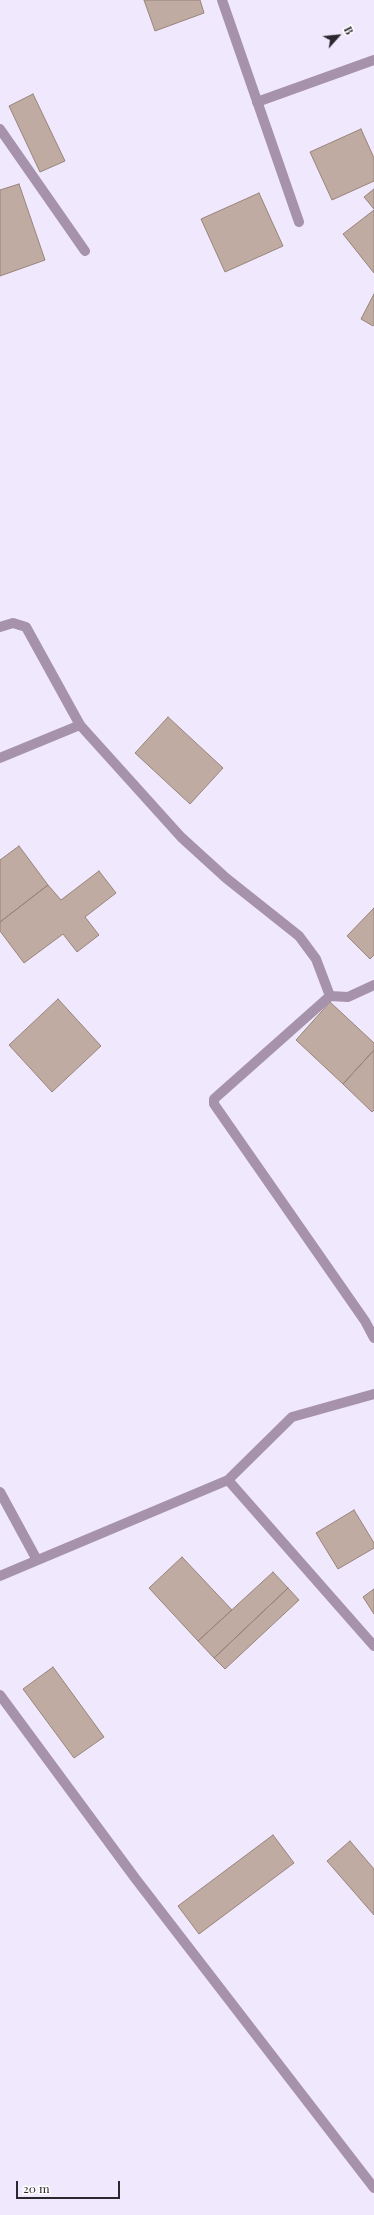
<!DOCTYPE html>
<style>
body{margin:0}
#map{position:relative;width:374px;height:2215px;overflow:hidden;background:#f0e8fc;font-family:"Playfair Display",serif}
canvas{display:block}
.north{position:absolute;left:318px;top:16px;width:40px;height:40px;-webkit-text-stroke:3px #fff;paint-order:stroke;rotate:63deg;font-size:11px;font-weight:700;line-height:16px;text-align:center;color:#2a272e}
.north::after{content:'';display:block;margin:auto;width:14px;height:18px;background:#2a272e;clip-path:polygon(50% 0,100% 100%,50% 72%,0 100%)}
.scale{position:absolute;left:16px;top:2181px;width:104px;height:18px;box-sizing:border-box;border:2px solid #2a272e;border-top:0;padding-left:5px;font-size:12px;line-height:14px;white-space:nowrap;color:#2a272e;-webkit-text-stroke:3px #fff;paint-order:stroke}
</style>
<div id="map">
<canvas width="374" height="2215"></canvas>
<div class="north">B</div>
<div class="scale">20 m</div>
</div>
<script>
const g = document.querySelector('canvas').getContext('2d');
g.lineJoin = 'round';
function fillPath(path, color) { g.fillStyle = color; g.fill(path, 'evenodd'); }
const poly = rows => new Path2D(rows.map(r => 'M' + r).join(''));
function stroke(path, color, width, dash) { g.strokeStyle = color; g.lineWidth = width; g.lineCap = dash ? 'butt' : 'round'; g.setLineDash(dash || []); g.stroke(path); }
const building = poly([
 [144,0,200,0,204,13,155,31,144,0],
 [33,94,65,161,40,172,9,106,33,94],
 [361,129,374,158,374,181,332,200,310,152,361,129],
 [19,184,45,260,0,276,0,190,19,184],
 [374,189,374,209,364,197,374,189],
 [259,193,283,246,225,272,201,219,259,193],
 [374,210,374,273,343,234,374,210],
 [374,294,374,324,373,326,361,319,374,294],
 [168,717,223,768,190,804,135,753,168,717],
 [19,846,48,885,0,922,0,860,19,846],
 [99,871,116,893,85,917,99,935,77,952,63,934,24,963,0,931,0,922,48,885,61,900,99,871],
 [374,908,374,955,370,959,347,936,374,908],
 [58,999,101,1046,52,1092,9,1045,58,999],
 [330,1002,374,1043,374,1050,343,1084,296,1040,330,1002],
 [374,1050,374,1110,372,1112,343,1084,374,1050],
 [354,1510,374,1543,374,1548,338,1569,316,1533,354,1510],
 [182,1557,232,1610,198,1641,149,1588,182,1557],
 [273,1572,288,1588,214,1658,198,1641,273,1572],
 [288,1588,299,1600,225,1669,214,1658,288,1588],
 [374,1589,374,1614,363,1597,374,1589],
 [53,1667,104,1737,74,1758,23,1689,53,1667],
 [273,1835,294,1863,199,1934,178,1906,273,1835],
 [350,1841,374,1869,374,1915,327,1861,350,1841]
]);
const service = poly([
 [222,0,299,222],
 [0,129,85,251],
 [0,758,80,725]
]);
const minor = poly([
 [257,102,374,60],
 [0,627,13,623,26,627,80,725,181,837,226,878,299,936,316,959,330,996,348,997,374,985],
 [330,996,214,1099,214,1104,365,1321,374,1338],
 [228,1480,374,1646],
 [0,1492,37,1560],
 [0,1576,228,1480,292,1417,374,1394],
 [0,1695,135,1878,374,2188]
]);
fillPath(building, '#c0aba2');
stroke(building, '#98847b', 1);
stroke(service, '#a692aa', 10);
stroke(minor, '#a692aa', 10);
</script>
